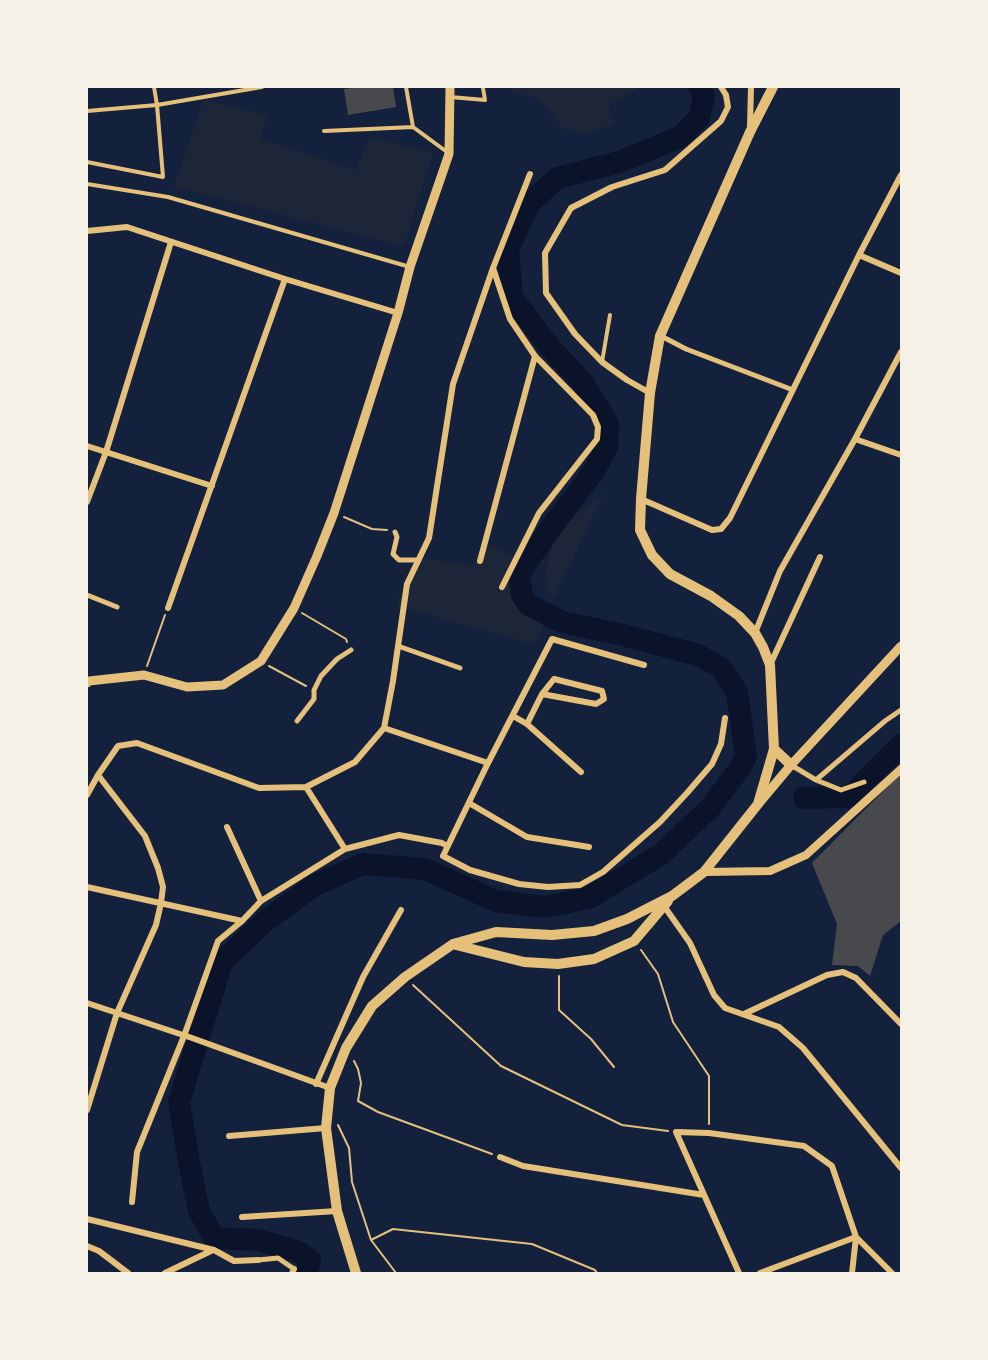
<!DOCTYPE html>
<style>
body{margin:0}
#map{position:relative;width:988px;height:1360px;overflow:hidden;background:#14213d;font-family:"Fira Sans Condensed",sans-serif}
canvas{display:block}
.frame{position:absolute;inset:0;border:88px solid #f6f1e7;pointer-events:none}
</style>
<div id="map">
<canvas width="988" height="1360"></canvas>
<div class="frame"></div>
</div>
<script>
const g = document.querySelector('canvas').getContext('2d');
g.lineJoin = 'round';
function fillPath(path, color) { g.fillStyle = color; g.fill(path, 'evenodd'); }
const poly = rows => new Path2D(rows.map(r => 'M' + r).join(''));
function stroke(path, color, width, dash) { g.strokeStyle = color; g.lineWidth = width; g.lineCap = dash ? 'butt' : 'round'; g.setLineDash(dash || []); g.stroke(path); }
const green = poly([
 [512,87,640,87,608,106,615,123,587,134,562,128,539,98,513,93],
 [204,99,267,116,261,139,355,170,370,137,433,152,404,246,174,187],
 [604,493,554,598,549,592,546,571,552,541,578,513],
 [485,541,514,559,507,573,513,592,526,611,546,621,533,644,396,606,407,579,422,558,472,565]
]);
const river = poly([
 [804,798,849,797,901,745],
 [307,1273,310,1260,297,1251,258,1240,214,1238,199,1211,189,1162,179,1102,222,962,264,922,315,885,363,864,425,869,496,901,545,907,589,898,660,855,711,807,742,765,746,756,737,692,721,668,698,655,623,635,562,622,529,605,522,595,519,573,556,521,595,469,607,447,608,424,584,384,548,345,512,297,508,250,529,204,557,178,619,162,680,137,699,118,704,97,699,87]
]);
const building = poly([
 [359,87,393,87,396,107,348,115,344,89],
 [901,773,901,921,883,935,870,976,858,966,832,965,837,924,812,863]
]);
const path = poly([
 [344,517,372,529,387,530],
 [302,613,346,639,347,642],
 [147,666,165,615],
 [269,666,306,686],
 [641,950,658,974,673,1022,709,1076,709,1124],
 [559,976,559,1010,591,1039,614,1067],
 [413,985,501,1066,622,1125,668,1131],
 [354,1061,358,1069,361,1083,358,1101,378,1112,492,1154],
 [338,1125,349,1148,352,1182,371,1240,396,1273],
 [371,1240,393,1229,532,1244,595,1270,597,1273]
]);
const service = poly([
 [154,87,157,105,262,87],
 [406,87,413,127],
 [450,97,485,100,483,88],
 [87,111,157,105,163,177,87,162],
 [324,131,413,127,447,152],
 [87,184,168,197,410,267],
 [602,362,610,315]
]);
const pedestrian = poly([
 [661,336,686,349,793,390],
 [395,532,397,537,393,554,399,560,419,560],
 [87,595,117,607],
 [398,646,460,668],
 [297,721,314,699,314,690,321,676,337,659,351,650],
 [791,765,816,780,841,790,864,782],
 [816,780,885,721,901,710],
 [258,1260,278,1258,294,1269]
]);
const minor = poly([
 [750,126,751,87],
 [87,231,127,227,285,279,398,313],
 [859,255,901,273],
 [493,268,510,319,535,356,593,415,598,427,597,439,539,513,502,587],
 [650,393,627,380,602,362,575,334,546,293,545,253,571,208,612,187,665,170,721,121,728,107,726,95,721,87],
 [855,439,901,455],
 [87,446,212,486],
 [641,499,712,530,721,529,730,518,859,255,901,175],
 [87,502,106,452,171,242],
 [480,561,535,356],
 [168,608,285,279],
 [755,633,780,571,855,439,901,352],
 [644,665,552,639,488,763,443,856,470,870,519,884,548,887,580,885,603,872,660,822,687,793,712,764,721,744,725,718],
 [770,665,820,557],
 [513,716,527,724,581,772],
 [527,724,542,694,554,679,602,691,604,699,596,704,542,694],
 [384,728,488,763],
 [306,787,345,849],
 [87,795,98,775,118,746,137,743,259,788,306,787,355,762,384,728,393,681,407,584,429,538,453,384,493,268,530,174],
 [469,803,527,837,589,847],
 [227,827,261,901],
 [87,887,242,921],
 [664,906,690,943,714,995,725,1008,779,1027,803,1048,901,1168],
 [87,1003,192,1038,330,1088],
 [744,1014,827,975,843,972,856,978,901,1024],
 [316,1084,363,977,401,910],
 [87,1110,117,1013,156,925,161,903,163,887,158,868,145,836,98,775],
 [229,1136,326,1128],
 [500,1157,523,1166,704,1195],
 [132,1202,137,1152,184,1036,218,941,242,921,261,901,345,849,399,835,442,843,447,846],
 [242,1217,337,1211],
 [87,1219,214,1250,234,1261,258,1260],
 [87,1246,99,1251,128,1273],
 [165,1273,213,1250],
 [292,1273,294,1269],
 [739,1273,676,1132,709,1133,804,1146,832,1166,856,1237,892,1273],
 [760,1273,856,1237],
 [852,1273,856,1237]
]);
const tertiary = poly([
 [704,872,770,871,806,855,901,769]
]);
const secondary = poly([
 [87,683,89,681,144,675,187,687,223,685,261,661,294,608,317,556,334,513,398,313,410,267,449,154,450,87],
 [760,802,791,765,901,646]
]);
const primary = poly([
 [774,749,791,765],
 [456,945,524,962,558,964,594,959,634,941,668,901],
 [356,1273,337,1211,326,1128,330,1088,346,1048,372,1006,405,977,453,944,496,932,552,935,594,931,627,919,672,896,704,872,758,804,774,749,770,665,763,647,755,633,739,616,711,596,670,574,652,555,640,530,641,499,650,393,660,336,750,132,773,87]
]);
fillPath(green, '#1d2539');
stroke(river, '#0b132b', 22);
fillPath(building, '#48494c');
stroke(path, '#e5c07b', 2);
stroke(service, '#e5c07b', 4);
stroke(pedestrian, '#e5c07b', 5);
stroke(minor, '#e5c07b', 6);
stroke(tertiary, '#e5c07b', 8);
stroke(secondary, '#e5c07b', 9);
stroke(primary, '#e5c07b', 10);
</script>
